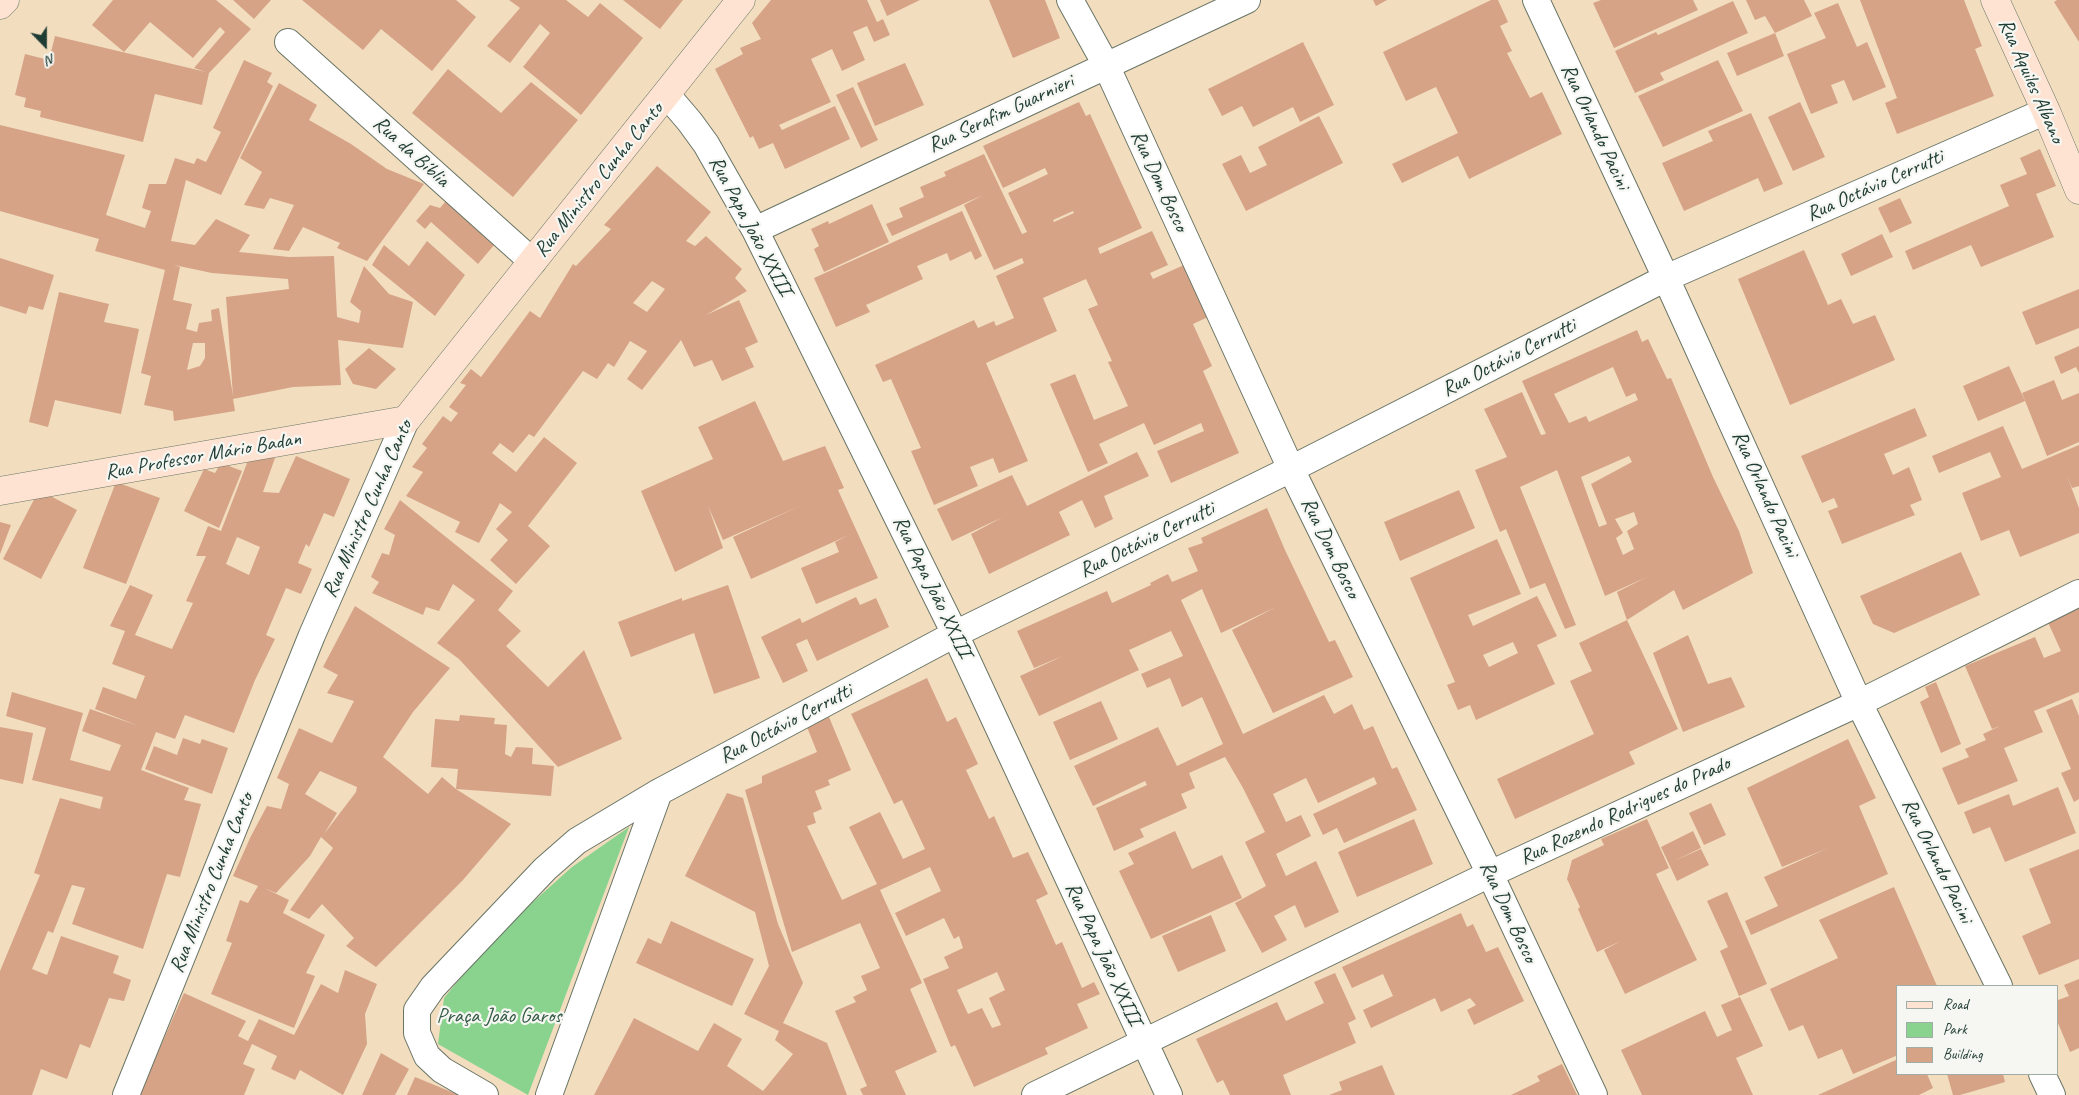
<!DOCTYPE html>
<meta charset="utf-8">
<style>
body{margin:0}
#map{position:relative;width:2079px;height:1095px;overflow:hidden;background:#f2ddbf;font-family:Caveat,sans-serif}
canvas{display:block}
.legend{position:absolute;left:1896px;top:985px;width:162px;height:90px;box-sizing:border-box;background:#f6f6f2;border:1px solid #a0aca6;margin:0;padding:6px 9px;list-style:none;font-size:15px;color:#1f3d34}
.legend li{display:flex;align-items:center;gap:10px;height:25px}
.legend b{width:25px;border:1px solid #a0aca6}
.north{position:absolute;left:20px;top:20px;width:50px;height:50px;-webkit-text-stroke:4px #f6f6f2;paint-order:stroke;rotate:158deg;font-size:14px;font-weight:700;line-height:20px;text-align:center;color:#1f3d34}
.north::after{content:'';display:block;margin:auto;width:18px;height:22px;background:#1f3d34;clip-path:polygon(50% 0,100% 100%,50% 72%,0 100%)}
</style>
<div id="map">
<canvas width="2079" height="1095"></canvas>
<ul class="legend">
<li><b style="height:6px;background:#fee3d2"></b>Road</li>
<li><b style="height:14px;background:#89d38f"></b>Park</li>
<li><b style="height:14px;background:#d6a387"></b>Building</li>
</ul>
<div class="north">N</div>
</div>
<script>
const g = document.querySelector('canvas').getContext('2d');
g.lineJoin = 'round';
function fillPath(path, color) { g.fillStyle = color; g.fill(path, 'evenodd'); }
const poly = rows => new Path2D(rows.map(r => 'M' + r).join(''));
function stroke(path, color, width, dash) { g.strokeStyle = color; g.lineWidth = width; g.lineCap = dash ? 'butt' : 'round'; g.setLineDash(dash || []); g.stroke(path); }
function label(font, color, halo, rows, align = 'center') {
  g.font = font + ' Caveat,sans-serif'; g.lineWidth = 4.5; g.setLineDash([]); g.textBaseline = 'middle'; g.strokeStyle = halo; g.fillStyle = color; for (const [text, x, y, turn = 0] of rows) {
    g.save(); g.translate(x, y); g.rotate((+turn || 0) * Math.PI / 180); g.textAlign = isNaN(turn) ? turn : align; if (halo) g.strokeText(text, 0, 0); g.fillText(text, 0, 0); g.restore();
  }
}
const green = poly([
 [629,827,528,1095,438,1044,444,998,496,935,572,867]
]);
const building = poly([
 [113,0,216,0,251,29,209,73,202,105,155,94,143,142,40,117,41,111,24,107,26,98,15,95,25,54,49,60,55,36,206,72,194,68,225,32,220,27,193,58,150,22,124,52,92,25],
 [233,0,271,0,254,19],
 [302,0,456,0,476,17,432,71,381,29,363,50],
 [509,0,566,0,588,17,600,3,643,38,581,115,523,67,550,33,540,24,510,63,487,46,520,8],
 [623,0,683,0,660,29],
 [771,0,867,0,877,22,883,19,890,35,874,42,867,26,853,32,865,60,842,71,832,49,811,59,831,102,779,125,782,130,835,106,850,139,785,169,773,143,759,149,753,136,750,138,715,69,743,54,740,48,761,39,752,23],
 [880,0,920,0,887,16],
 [989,0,1045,0,1060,38,1013,58],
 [1373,0,1387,0,1376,6],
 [1491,0,1498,0,1508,22,1500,26,1512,51,1507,53,1530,98,1542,92,1562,134,1469,179,1458,156,1402,183,1392,164,1458,133,1436,87,1406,101,1383,52],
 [1601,0,1693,0,1698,10,1614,48,1593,3],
 [1746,0,1804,0,1812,16,1775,33,1765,16,1755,20],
 [1860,0,1964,0,1982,46,1975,49,1994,96,1897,134,1885,103,1897,98],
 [2057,0,2079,0,2079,42,2054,2],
 [1733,1,1748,33,1660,73,1664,80,1635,93,1615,51,1656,32,1658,35],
 [1838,3,1857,47,1867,42,1886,87,1853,101,1844,80,1831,85,1838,103,1811,114,1787,54,1826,38,1814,13],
 [1775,33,1784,56,1737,76,1727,53],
 [1303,42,1334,105,1300,122,1293,107,1253,127,1242,106,1222,116,1208,89],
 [244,60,272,73,267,82,273,86,221,195,186,180,171,241,195,245,216,219,250,235,239,252,289,257,334,256,337,317,359,323,361,311,350,302,364,266,389,294,413,302,403,348,338,340,341,385,293,387,233,399,235,411,174,421,173,411,144,405,151,376,141,373,165,270,95,251,99,239,0,211,0,125,125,155,106,215,145,228,151,211,142,208,149,184,166,184,175,158,194,164,197,158,206,162,221,132,213,128],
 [174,265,212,273,288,279,289,289,226,297,233,396,219,308,211,310,212,321,199,323,197,332,186,329,192,304,173,300,180,267],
 [193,343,205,343,205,358,200,366,187,370],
 [1718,60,1743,111,1663,147,1638,96],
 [905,63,924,105,875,126,857,83],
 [448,69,501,113,531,82,578,120,513,197,412,113],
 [279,83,317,105,309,120,351,144,387,169,424,184,367,261,337,248,340,243,303,227,289,251,273,249,294,205,270,198,264,209,244,205,262,172,240,158],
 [853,87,878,140,861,148,836,95],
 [1079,102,1086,116,1090,114,1142,228,1098,248,1100,254,1152,231,1168,265,1150,273,1153,279,1184,265,1208,317,1193,324,1212,366,1203,371,1239,453,1171,483,1157,451,1204,431,1201,423,1154,445,1144,423,1099,444,1108,463,1088,472,1050,384,1075,374,1094,420,1128,406,1108,362,1112,361,1088,309,1098,305,1086,279,1043,298,1057,331,986,363,1028,461,999,473,993,458,970,467,978,486,934,505,911,451,921,448,891,379,883,382,875,365,974,320,978,328,994,321,996,326,1014,318,996,276,1024,263,1022,258,994,270,964,205,983,195,892,236,886,224,903,217,899,208,924,197,920,187,946,176,944,172,984,154,1022,234,1027,232,1008,193,1048,174,1045,168,1003,188,983,146],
 [1073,211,1074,213,1054,222,1053,220],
 [1800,102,1825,157,1793,171,1768,117],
 [1751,113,1783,184,1764,192,1758,178,1684,211,1662,163,1713,141,1708,131],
 [1319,116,1343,163,1246,211,1222,164,1241,155,1250,173,1267,165,1258,147],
 [2040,149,2056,186,2036,194,2054,237,1981,267,1971,245,1913,270,1905,251,2009,206,2000,185,2027,174,2020,158],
 [657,166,711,212,686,241,695,246,706,236,742,269,735,278,747,291,706,315,739,300,758,342,745,348,754,367,722,381,712,360,694,367,681,340,642,390,627,379,647,351,630,341,614,367,608,363,597,379,583,371,534,437,529,434,513,453,500,443,492,453,516,472,544,437,577,463,528,526,550,546,516,584,490,560,508,540,496,529,512,512,500,503,479,543,455,532,460,522,406,496,423,472,412,467,427,448,422,444,443,416,451,422,458,413,449,407,466,385,460,383,471,369,481,377,530,311,540,318,573,264,576,266,611,229,604,225],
 [652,281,665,289,647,312,633,303],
 [451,195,500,238,478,264,431,222,425,229,416,221,430,205,440,208],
 [1900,198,1912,223,1890,233,1878,208],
 [872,204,889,242,824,272,814,249,819,246,811,229,828,221,829,224],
 [962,211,982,256,975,260,971,251,950,261,947,253,917,266,923,279,866,305,870,312,836,327,814,278],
 [1882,234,1893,257,1851,276,1841,254],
 [427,241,465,275,435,316,372,265,384,245,409,266],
 [1804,250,1828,305,1841,299,1853,324,1875,315,1895,360,1790,405,1738,279],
 [0,258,54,275,43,310,29,306,26,314,0,306],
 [2079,289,2079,328,2036,345,2022,312],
 [59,292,109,304,104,322,139,329,121,414,55,400,48,427,29,422],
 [1637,330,1642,342,1648,339,1667,379,1671,378,1713,477,1739,531,1753,573,1683,610,1674,590,1627,620,1617,592,1647,577,1605,596,1557,470,1520,487,1576,625,1565,629,1545,583,1530,589,1506,529,1500,532,1475,470,1507,457,1484,409,1522,392,1541,435,1546,434,1522,381],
 [1613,367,1626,397,1635,393,1638,400,1589,422,1586,416,1569,423,1554,394],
 [1629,456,1632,462,1591,484,1607,524,1599,527,1581,477],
 [1634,512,1638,524,1627,531,1634,549,1623,555,1616,538,1623,533,1615,519],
 [2079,346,2079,373,2076,367,2061,374,2054,357],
 [369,348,396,369,376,389,353,384,345,369],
 [2009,366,2025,401,1978,421,1963,386],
 [2054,380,2062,400,2079,393,2079,442,2047,456,2022,393],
 [755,401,783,461,825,446,844,488,838,490,878,578,816,604,801,568,839,552,835,542,849,535,751,579,733,537,800,506,723,540,708,506,723,548,675,572,641,491,713,459,698,427],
 [1915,408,1927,436,1884,454,1893,475,1909,467,1922,500,1910,505,1915,515,1842,544,1828,511,1838,507,1834,498,1822,503,1801,456],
 [2003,426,2022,469,2079,445,2079,486,2072,488,2067,476,2079,508,2079,533,2020,557,2009,530,1981,541,1962,493,2001,477,1990,452,1939,473,1932,456],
 [252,450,275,458,263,492,279,493,296,456,350,479,334,517,324,513,309,547,306,544,298,563,312,569,301,594,286,588,266,635,275,639,255,680,234,733,185,715,175,739,156,732,141,770,189,788,184,800,201,804,180,877,167,874,143,949,72,924,85,888,72,885,53,933,48,931,32,969,47,975,61,936,119,956,113,973,131,980,124,1001,109,998,90,1048,80,1044,67,1079,41,1069,32,1095,0,1095,0,971,40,875,34,873,60,798,100,809,103,797,32,780,46,728,6,716,12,692,83,713,70,760,110,771,121,745,82,731,90,709,139,726,95,709,103,687,136,699,145,676,112,664,125,631,110,626,130,585,153,595,135,635,172,649,193,603,186,601,206,556,196,556,208,526,221,531],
 [237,537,260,547,249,575,226,564],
 [1137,452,1149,476,1104,496,1113,519,1095,528,1082,500,1059,512,1070,535,989,574,971,534,1003,517,952,541,937,509,1012,475,1027,506],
 [221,463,242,471,219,528,184,511,204,469,215,473],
 [116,482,160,498,126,584,83,568],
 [39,490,77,510,41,579,3,559],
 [1459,490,1475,528,1400,561,1384,522],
 [400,500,513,591,498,610,521,631,506,646,548,687,584,650,622,739,558,767,459,659,437,643,475,600,453,584,439,611,426,607,423,615,372,593,379,582,371,577,382,553,389,555,395,535,384,529],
 [1267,508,1285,550,1329,642,1335,640,1353,677,1273,713,1232,630,1276,607,1221,633,1202,589,1181,600,1243,734,1324,695,1334,714,1352,704,1364,730,1373,726,1392,769,1397,767,1417,810,1344,843,1337,828,1323,835,1313,814,1377,784,1374,777,1318,803,1306,778,1273,794,1286,822,1301,815,1311,836,1276,854,1286,876,1316,861,1339,912,1305,928,1295,905,1274,916,1287,940,1262,953,1235,903,1266,886,1245,842,1265,832,1243,788,1225,757,1189,773,1195,788,1181,794,1187,808,1140,829,1144,837,1114,851,1096,808,1147,785,1145,781,1093,806,1074,766,1158,727,1177,766,1223,744,1202,697,1182,707,1170,678,1147,688,1141,674,1183,656,1171,631,1129,650,1139,670,1039,716,1020,676,1063,656,1034,668,1017,631,1107,591,1112,603,1151,585,1150,583,1168,574,1172,582,1198,571,1188,548,1203,543,1201,538],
 [0,522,11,525,0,554],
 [1497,539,1521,594,1468,615,1473,626,1537,596,1557,636,1537,645,1555,684,1476,720,1470,705,1458,710,1447,685,1455,682,1410,578],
 [1513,642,1518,653,1489,667,1483,655],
 [1961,552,1980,595,1894,633,1873,624,1860,596],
 [728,585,760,678,714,694,694,633,631,657,618,622,682,598,682,601],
 [856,597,860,605,876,598,889,627,817,661,807,639,796,644,808,671,783,683,761,637,800,618,802,623],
 [2079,604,2079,692,2034,711,2043,732,2004,748,2018,781,1958,805,1942,768,1969,757,1965,749,1986,740,1983,734,2000,726,1992,729,1965,666,2035,637,2044,658,2061,651,2046,618],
 [355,606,450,668,413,712,383,757,428,794,442,777,456,789,458,769,431,767,435,719,459,721,460,715,495,718,494,724,507,725,505,754,511,757,516,747,533,748,532,764,554,766,551,796,456,789,511,824,463,880,376,967,346,946,354,938,322,904,309,919,290,910,333,848,321,837,310,856,276,893,264,888,289,900,283,913,325,935,306,973,315,976,294,1028,211,994,232,943,226,941,240,900,248,903,258,886,233,876,251,836,267,806,281,809,289,784,277,778,299,728,332,743,354,701,327,693,338,675,323,667],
 [320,771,357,787,356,792,324,834,337,813,305,794],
 [1627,620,1678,729,1629,752,1635,764,1515,819,1497,779,1594,734,1570,681,1592,671,1579,643],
 [1688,635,1708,684,1731,677,1745,707,1683,732,1653,653],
 [927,678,947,722,956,717,978,764,966,770,989,819,994,816,1013,858,1028,852,1048,894,1036,900,1056,945,1062,942,1082,988,1094,982,1100,994,1077,1004,1088,1028,1045,1048,1048,1054,974,1087,955,1045,951,1047,923,979,949,968,944,957,963,948,959,936,954,939,944,918,906,936,895,913,941,891,930,867,880,890,922,983,910,989,937,1052,895,1071,906,1095,863,1095,860,1089,867,1086,835,1011,856,1002,853,997,867,990,861,976,880,968,860,923,792,952,745,790,762,783,762,776,817,752,807,727,829,717,851,770,828,780,830,785,815,791,822,809,813,813,816,823,807,826,842,900,877,884,849,827,880,812,903,859,925,849,902,800,894,804,851,714],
 [997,972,1005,990,989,998,1001,1025,992,1028,982,1008,968,1014,957,990],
 [1936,682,1961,744,1941,753,1920,702,1929,697,1925,687],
 [2072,699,2079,716,2079,799,2074,802,2061,773,2071,769,2046,710],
 [1101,701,1118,739,1070,760,1053,722],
 [0,727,33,733,23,784,0,779],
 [183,738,200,744,202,739,228,748,212,794,145,769,154,746,177,755],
 [1848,739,1876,798,1859,806,1888,874,1751,935,1745,921,1778,906,1764,877,1828,848,1782,867,1747,788],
 [2058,787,2076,833,2005,862,1990,827,1973,834,1964,812,2009,794,2013,806],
 [727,793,743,798,778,924,803,983,783,1023,827,1043,847,1095,594,1095,634,1018,698,1051,714,1023,742,1039,727,1066,763,1091,793,1054,775,1040,779,1031,744,1014,769,966,755,912,685,876],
 [1711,803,1726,835,1704,845,1689,813],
 [1414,819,1433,864,1357,897,1338,852],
 [1647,819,1669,868,1656,874,1697,960,1625,994,1604,950,1621,941,1597,952,1578,909,1580,907,1567,879,1572,860,1604,845,1601,839],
 [1175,831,1192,869,1222,855,1242,898,1151,939,1119,871,1134,864,1128,853],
 [1693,831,1701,848,1674,861,1701,849,1709,865,1677,881,1661,847],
 [2079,849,2079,959,2039,975,2022,936,2051,923,2029,869],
 [1894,887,1937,986,1898,986,1898,1055,1853,1074,1842,1049,1818,1059,1803,1025,1789,1031,1770,989,1838,958,1819,920],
 [1727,892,1767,984,1739,996,1720,951,1728,947,1707,901],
 [1461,913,1467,927,1473,924,1486,952,1498,947,1524,1001,1474,1025,1467,1010,1476,1005,1470,998,1441,1012,1435,998,1371,1028,1363,1010,1393,996,1383,974,1352,988,1342,967],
 [1211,915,1226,951,1178,972,1162,936],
 [671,921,754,959,732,1006,636,963,648,938,661,944],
 [345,970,377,984,365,1014,367,1044,343,1095,300,1070,295,1080,271,1069,277,1056,252,1044,243,1064,255,1069,244,1095,139,1095,184,993,246,1021,238,1036,248,1041,259,1019,294,1035,321,984,338,993],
 [1335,973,1356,1019,1348,1023,1356,1043,1283,1075,1291,1095,1230,1095,1223,1080,1217,1083,1196,1039,1277,1002,1286,1021,1324,1003,1314,982],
 [2079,979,2079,1048,2070,1052,2058,1023,2058,1000,2069,996,2064,985],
 [1740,997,1763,1046,1736,1058,1753,1095,1642,1095,1621,1050,1705,1011,1717,1037,1732,1030,1721,1005],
 [381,1053,409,1069,395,1095,362,1095],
 [1898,1059,1898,1074,1927,1074,1933,1088,1919,1095,1818,1095],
 [1562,1064,1577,1095,1511,1095,1540,1081,1537,1076],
 [1382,1065,1395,1095,1329,1095,1342,1090,1339,1082],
 [1947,1074,2003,1074,2005,1082,1960,1095,1953,1095],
 [415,1077,459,1095,407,1095]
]);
const street = poly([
 [1070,0,1106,65,1291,469,1490,874,1594,1095],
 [1536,0,1666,278,1859,703,1999,986],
 [288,42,533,262],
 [667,95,690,122,706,144,755,230,955,634,1169,1095],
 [755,230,1247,0],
 [2042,1074,2052,1095],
 [126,1095,312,635,406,420],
 [485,1095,442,1070,427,1056,417,1033,417,1010,433,987,545,869,577,841,659,792,955,634,1291,469,1666,278,2046,111],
 [549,1095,659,792],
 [1035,1095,1490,874,1859,703,2079,593]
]);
const secondary = poly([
 [1995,0,2046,111,2079,190],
 [0,5,5,0],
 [0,491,406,420,741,0]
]);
const streetNames = [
 ["Rua Aquiles Albano",2031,81,66],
 ["Rua Serafim Guarnieri",1001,114,-25],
 ["Rua Orlando Pacini",1595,127,65],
 ["Rua da Bíblia",411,152,42],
 ["Rua Ministro Cunha Canto",599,180,-51],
 ["Rua Dom Bosco",1159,181,65],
 ["Rua Octávio Cerrutti",1875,186,-24],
 ["Rua Papa João XXIII",750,226,62],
 ["Rua Octávio Cerrutti",1509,358,-27],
 ["Rua Professor Mário Badan",203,456,-10],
 ["Rua Orlando Pacini",1765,494,66],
 ["Rua Ministro Cunha Canto",368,509,-66],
 ["Rua Octávio Cerrutti",1147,540,-26],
 ["Rua Dom Bosco",1330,548,64],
 ["Rua Papa João XXIII",932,587,64],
 ["Rua Octávio Cerrutti",786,724,-28],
 ["Rua Rozendo Rodrigues do Prado",1625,811,-25],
 ["Rua Orlando Pacini",1937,861,64],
 ["Rua Ministro Cunha Canto",212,883,-68],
 ["Rua Dom Bosco",1508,912,65],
 ["Rua Papa João XXIII",1103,954,65]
];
const parkNames = [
 ["Praça João Garos",499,1016]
];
fillPath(green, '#89d38f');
fillPath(building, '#d6a387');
stroke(street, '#697565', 28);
stroke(secondary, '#697565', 29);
stroke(street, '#fff', 26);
stroke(secondary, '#fee3d2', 28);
label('21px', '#1f3d34', '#f6f6f2', streetNames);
label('21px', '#345b46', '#f6f6f2', parkNames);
</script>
